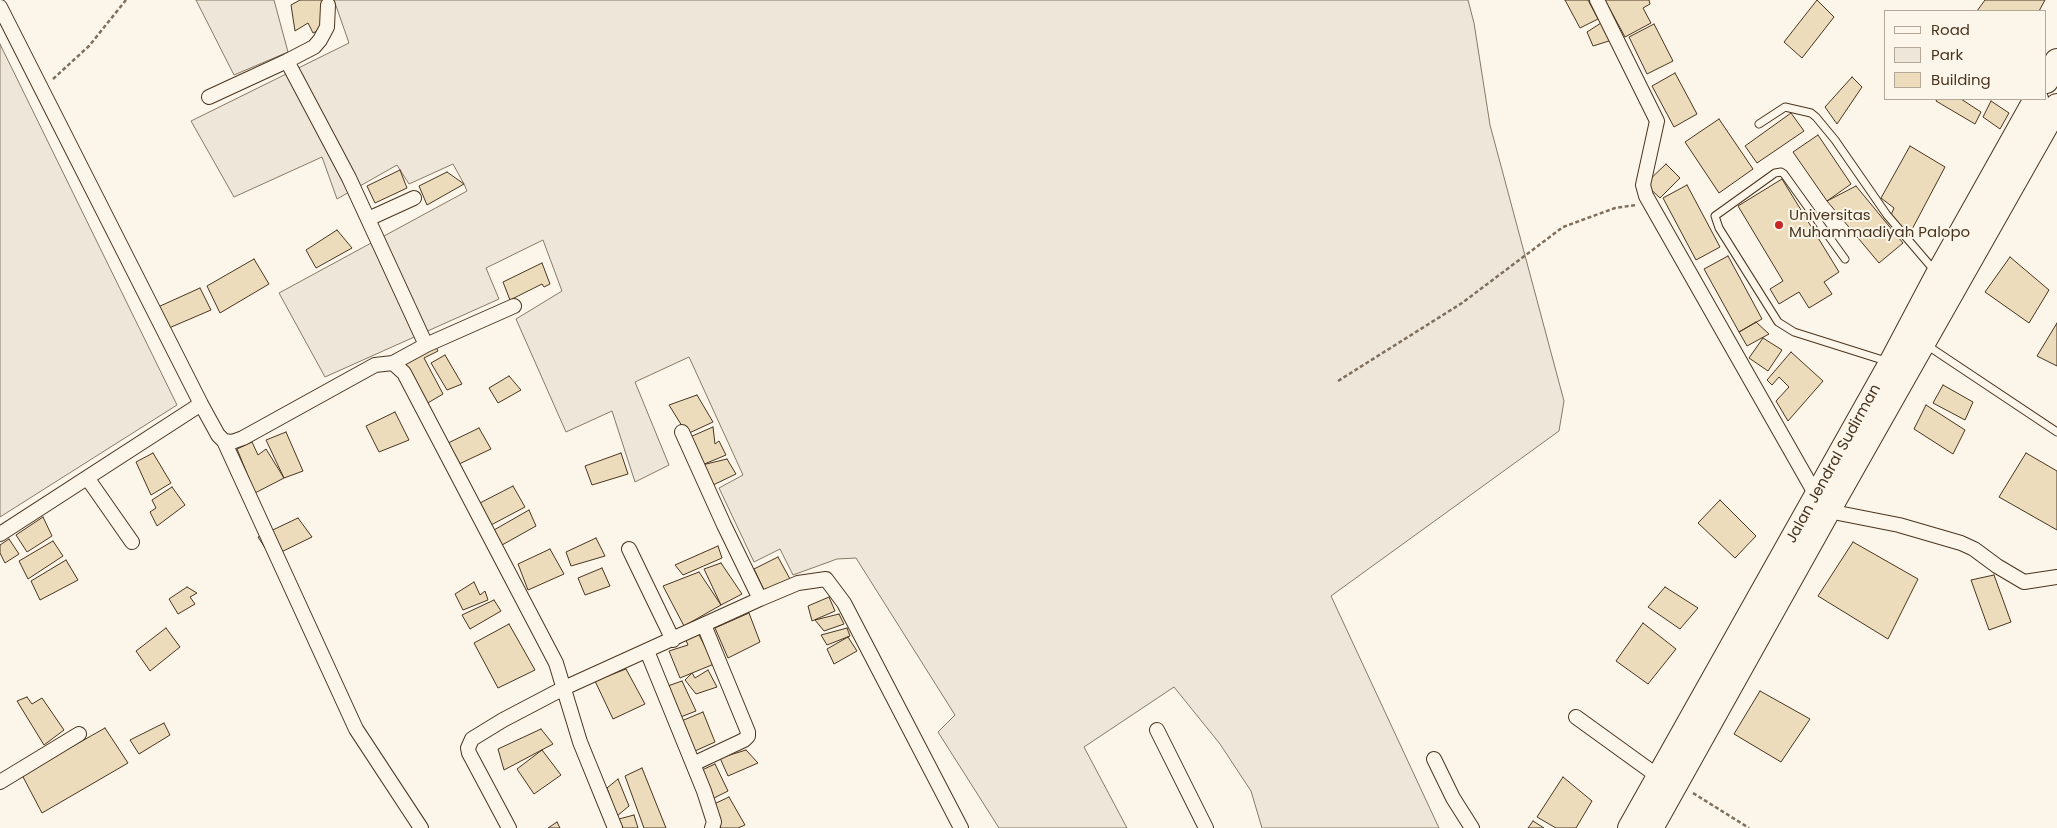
<!DOCTYPE html>
<style>
body{margin:0}
#map{position:relative;width:2057px;height:828px;overflow:hidden;background:#fbf6e9;font-family:Poppins,sans-serif}
canvas{display:block}
.legend{position:absolute;left:1884px;top:10px;width:162px;height:90px;box-sizing:border-box;background:#fbf6e9;border:1px solid #b4a999;margin:0;padding:6px 9px;list-style:none;font-size:15px;color:#4a3520}
.legend li{display:flex;align-items:center;gap:10px;height:25px}
.legend b{width:25px;border:1px solid #b4a999}
</style>
<div id="map">
<canvas width="2057" height="828"></canvas>
<ul class="legend">
<li><b style="height:6px;background:#fbf6e9"></b>Road</li>
<li><b style="height:14px;background:#ede6d9"></b>Park</li>
<li><b style="height:14px;background:#ecdcbc"></b>Building</li>
</ul>
</div>
<script>
const g = document.querySelector('canvas').getContext('2d');
g.lineJoin = 'round';
function fillPath(path, color) { g.fillStyle = color; g.fill(path, 'evenodd'); }
const poly = rows => new Path2D(rows.map(r => 'M' + r).join(''));
function stroke(path, color, width, dash) { g.strokeStyle = color; g.lineWidth = width; g.lineCap = dash ? 'butt' : 'round'; g.setLineDash(dash || []); g.stroke(path); }
function label(font, color, halo, rows, align = 'center') {
  g.font = font + ' Poppins,sans-serif'; g.lineWidth = 4; g.setLineDash([]); g.textBaseline = 'middle'; g.strokeStyle = halo; g.fillStyle = color; for (const [text, x, y, turn = 0] of rows) {
    g.save(); g.translate(x, y); g.rotate((+turn || 0) * Math.PI / 180); g.textAlign = isNaN(turn) ? turn : align; if (halo) g.strokeText(text, 0, 0); g.fillText(text, 0, 0); g.restore();
  }
}
const green = poly([
 [196,0,274,0,288,52,234,75,196,0],
 [334,0,1468,0,1474,23,1490,125,1564,401,1559,431,1331,596,1439,828,1262,828,1251,791,1220,744,1174,687,1084,747,1127,828,999,828,938,732,955,715,856,558,837,559,793,575,780,549,754,562,719,488,743,475,689,357,635,382,669,465,635,482,612,411,566,432,516,319,562,291,543,240,486,268,499,299,325,377,279,293,467,191,464,184,453,164,409,184,397,165,337,199,322,157,234,197,191,121,349,43,334,0],
 [0,44,177,405,0,517,0,44]
]);
const building = poly([
 [300,0,323,0,323,28,313,33,308,23,295,31,291,5,300,0],
 [1565,0,1588,0,1598,19,1580,28,1565,0],
 [1605,0,1649,0,1650,4,1643,8,1651,23,1625,37,1605,0],
 [1817,0,1834,17,1802,58,1784,42,1817,0],
 [1985,0,2045,0,2039,11,1977,11,1985,0],
 [1601,23,1612,40,1593,46,1587,32,1601,23],
 [1654,24,1673,61,1647,74,1629,37,1654,24],
 [1675,73,1697,114,1674,127,1652,86,1675,73],
 [1852,77,1862,87,1837,124,1825,107,1852,77],
 [1937,99,1961,99,1981,112,1975,124,1936,101,1937,99],
 [1991,101,2009,113,2000,129,1983,117,1991,101],
 [1791,113,1804,131,1757,163,1745,146,1791,113],
 [1719,119,1753,169,1719,193,1685,142,1719,119],
 [1818,135,1851,184,1827,201,1793,152,1818,135],
 [1910,146,1945,167,1909,235,1891,215,1894,208,1881,198,1910,146],
 [1666,164,1680,178,1660,198,1645,184,1666,164],
 [400,170,407,188,375,203,367,186,400,170],
 [447,172,464,184,427,205,419,186,447,172],
 [1782,179,1839,272,1824,282,1832,294,1809,308,1799,292,1779,304,1770,289,1783,281,1738,206,1782,179],
 [1687,185,1720,247,1696,260,1663,198,1687,185],
 [1856,186,1903,243,1879,263,1827,201,1856,186],
 [337,230,352,248,316,268,306,250,337,230],
 [1728,256,1762,319,1739,332,1704,269,1728,256],
 [2010,257,2049,290,2029,323,1985,292,2010,257],
 [254,259,269,284,220,313,207,286,254,259],
 [542,263,550,284,544,287,542,284,510,300,503,282,542,263],
 [200,288,211,310,169,328,158,307,200,288],
 [1756,322,1769,334,1747,346,1739,332,1756,322],
 [2057,323,2057,366,2037,356,2057,323],
 [1763,338,1782,350,1768,371,1749,358,1763,338],
 [435,345,438,351,424,358,443,394,426,404,403,364,435,345],
 [1791,352,1823,381,1788,421,1776,401,1789,387,1779,377,1772,385,1767,380,1791,352],
 [445,355,462,384,447,390,431,363,445,355],
 [509,376,521,390,498,403,489,388,509,376],
 [1943,385,1973,402,1965,420,1933,403,1943,385],
 [697,395,713,422,687,434,669,405,697,395],
 [1926,405,1965,430,1953,454,1914,429,1926,405],
 [395,412,409,440,379,452,366,426,395,412],
 [713,427,715,444,719,441,726,455,702,465,690,437,713,427],
 [479,428,491,449,457,465,446,444,479,428],
 [286,432,303,471,284,478,266,440,286,432],
 [252,442,258,455,266,449,284,478,255,493,237,449,252,442],
 [153,453,171,483,151,495,136,462,153,453],
 [621,453,628,474,592,485,585,466,621,453],
 [2026,453,2057,471,2057,530,1999,497,2026,453],
 [727,459,736,474,711,486,702,465,727,459],
 [513,486,525,507,491,525,480,503,513,486],
 [172,487,185,505,157,526,150,512,156,508,152,500,172,487],
 [1720,500,1756,536,1735,558,1698,523,1720,500],
 [529,510,536,526,502,545,494,530,529,510],
 [43,517,52,536,27,552,16,535,43,517],
 [298,518,312,537,271,557,258,537,298,518],
 [596,538,605,556,571,566,566,552,596,538],
 [9,539,19,554,5,563,0,553,0,545,9,539],
 [53,541,63,556,28,579,19,561,53,541],
 [1853,542,1918,579,1888,639,1818,596,1853,542],
 [718,546,722,558,683,575,675,565,718,546],
 [550,549,564,574,528,590,518,564,550,549],
 [778,557,790,579,764,590,754,569,778,557],
 [66,560,78,580,40,600,31,581,66,560],
 [721,563,742,594,721,605,704,569,721,563],
 [602,568,610,586,585,595,578,578,602,568],
 [699,572,721,605,684,626,663,586,699,572],
 [1994,575,2011,622,1989,630,1971,580,1994,575],
 [474,582,480,595,485,591,488,600,463,610,455,594,474,582],
 [187,587,197,593,190,597,195,604,178,614,169,599,187,587],
 [1665,587,1698,608,1680,629,1648,607,1665,587],
 [829,597,835,611,812,621,808,606,829,597],
 [494,600,501,611,470,629,462,615,494,600],
 [749,613,760,642,728,658,715,628,749,613],
 [839,614,844,624,824,631,815,620,839,614],
 [1643,623,1676,649,1648,684,1616,661,1643,623],
 [509,624,535,670,498,688,474,643,509,624],
 [166,628,180,647,150,671,136,651,166,628],
 [847,628,850,636,827,645,821,635,847,628],
 [698,633,714,664,680,678,669,651,688,645,685,638,698,633],
 [848,637,857,651,834,664,827,649,848,637],
 [626,669,645,704,613,719,595,681,626,669],
 [708,670,717,687,696,694,685,680,692,673,695,678,708,670],
 [682,681,696,711,678,718,665,687,682,681],
 [1760,691,1810,719,1781,762,1734,734,1760,691],
 [27,697,32,704,42,698,64,730,44,745,17,701,27,697],
 [703,712,715,742,695,751,679,722,703,712],
 [164,723,170,735,139,754,130,740,164,723],
 [105,728,128,763,42,813,22,775,105,728],
 [541,729,553,744,504,770,498,749,541,729],
 [542,750,561,775,534,794,517,769,542,750],
 [746,750,758,763,728,776,720,758,746,750],
 [715,764,728,791,712,799,702,770,715,764],
 [642,768,666,828,644,828,625,776,642,768],
 [1563,777,1592,801,1576,828,1556,828,1537,817,1563,777],
 [618,779,629,806,617,816,607,788,618,779],
 [729,797,745,825,738,828,721,828,714,804,729,797],
 [634,815,638,828,623,828,619,819,634,815],
 [1533,821,1544,828,1528,828,1533,821],
 [557,822,560,828,548,828,557,822]
]);
const path = poly([
 [53,79,89,46,126,0],
 [1338,381,1462,303,1563,227,1615,208,1636,205],
 [1693,793,1749,828]
]);
const service = poly([
 [1759,124,1785,107,1811,113,1816,117,1835,140,1887,215,1934,270],
 [1845,259,1784,174,1781,172,1775,173,1715,216,1719,228,1778,322,1794,332,1889,362],
 [1925,344,2057,432]
]);
const minor = poly([
 [1597,0,1657,121,1643,185,1646,196,1816,495],
 [0,7,201,404,218,435,224,441,232,442,243,438,375,365,393,363,404,373,556,663,580,742,615,828],
 [287,61,314,47,320,40,327,27,328,5],
 [209,97,287,61,349,178,426,345],
 [368,219,414,198],
 [393,363,426,345,514,306],
 [682,432,724,525,760,599],
 [224,441,356,729,421,828],
 [88,479,132,542],
 [1828,511,1899,525,1961,543,1974,549,1997,566,2024,582,2057,577],
 [0,534,201,404],
 [629,549,673,640],
 [647,651,704,791,714,822,712,828],
 [1576,717,1659,777],
 [1157,730,1206,828],
 [1434,759,1453,798,1472,828],
 [693,764,744,740,748,736,748,732,704,625],
 [0,782,79,734],
 [509,828,469,753,468,748,472,739,503,720,564,688,760,599,798,583,826,579,844,603,961,828]
]);
const trunk = poly([
 [2046,81,2057,61],
 [1630,828,1891,363,1938,274,2036,99],
 [1651,828,1828,511,2057,106]
]);
const markers = [
 [1779,225,5,"#c62828"]
];
const poiNames = [
 ["Universitas",1789,216],
 ["Muhammadiyah Palopo",1789,233]
];
const streetNames = [
 ["Jalan Jendral Sudirman",1834,464,-61]
];
fillPath(green, '#ede6d9');
stroke(green, '#887966', 1);
fillPath(building, '#ecdcbc');
stroke(building, '#4a3520', 1);
stroke(service, '#4a3520', 9);
stroke(minor, '#4a3520', 16);
stroke(trunk, '#4a3520', 26);
stroke(path, '#7f6f5c', 2.5, [4, 2.5]);
stroke(service, '#fbf6e9', 7);
stroke(minor, '#fbf6e9', 14);
stroke(trunk, '#fbf6e9', 24);
for (const [x, y, r, color] of markers) { const dot = new Path2D(); dot.arc(x, y, r, 0, 2 * Math.PI); g.fillStyle = color; g.fill(dot); stroke(dot, '#fbf6e9', 2); }
label('15px', '#4a3520', '#fbf6e9', poiNames, 'left');
label('15px', '#4a3520', '#fbf6e9', streetNames);
</script>
